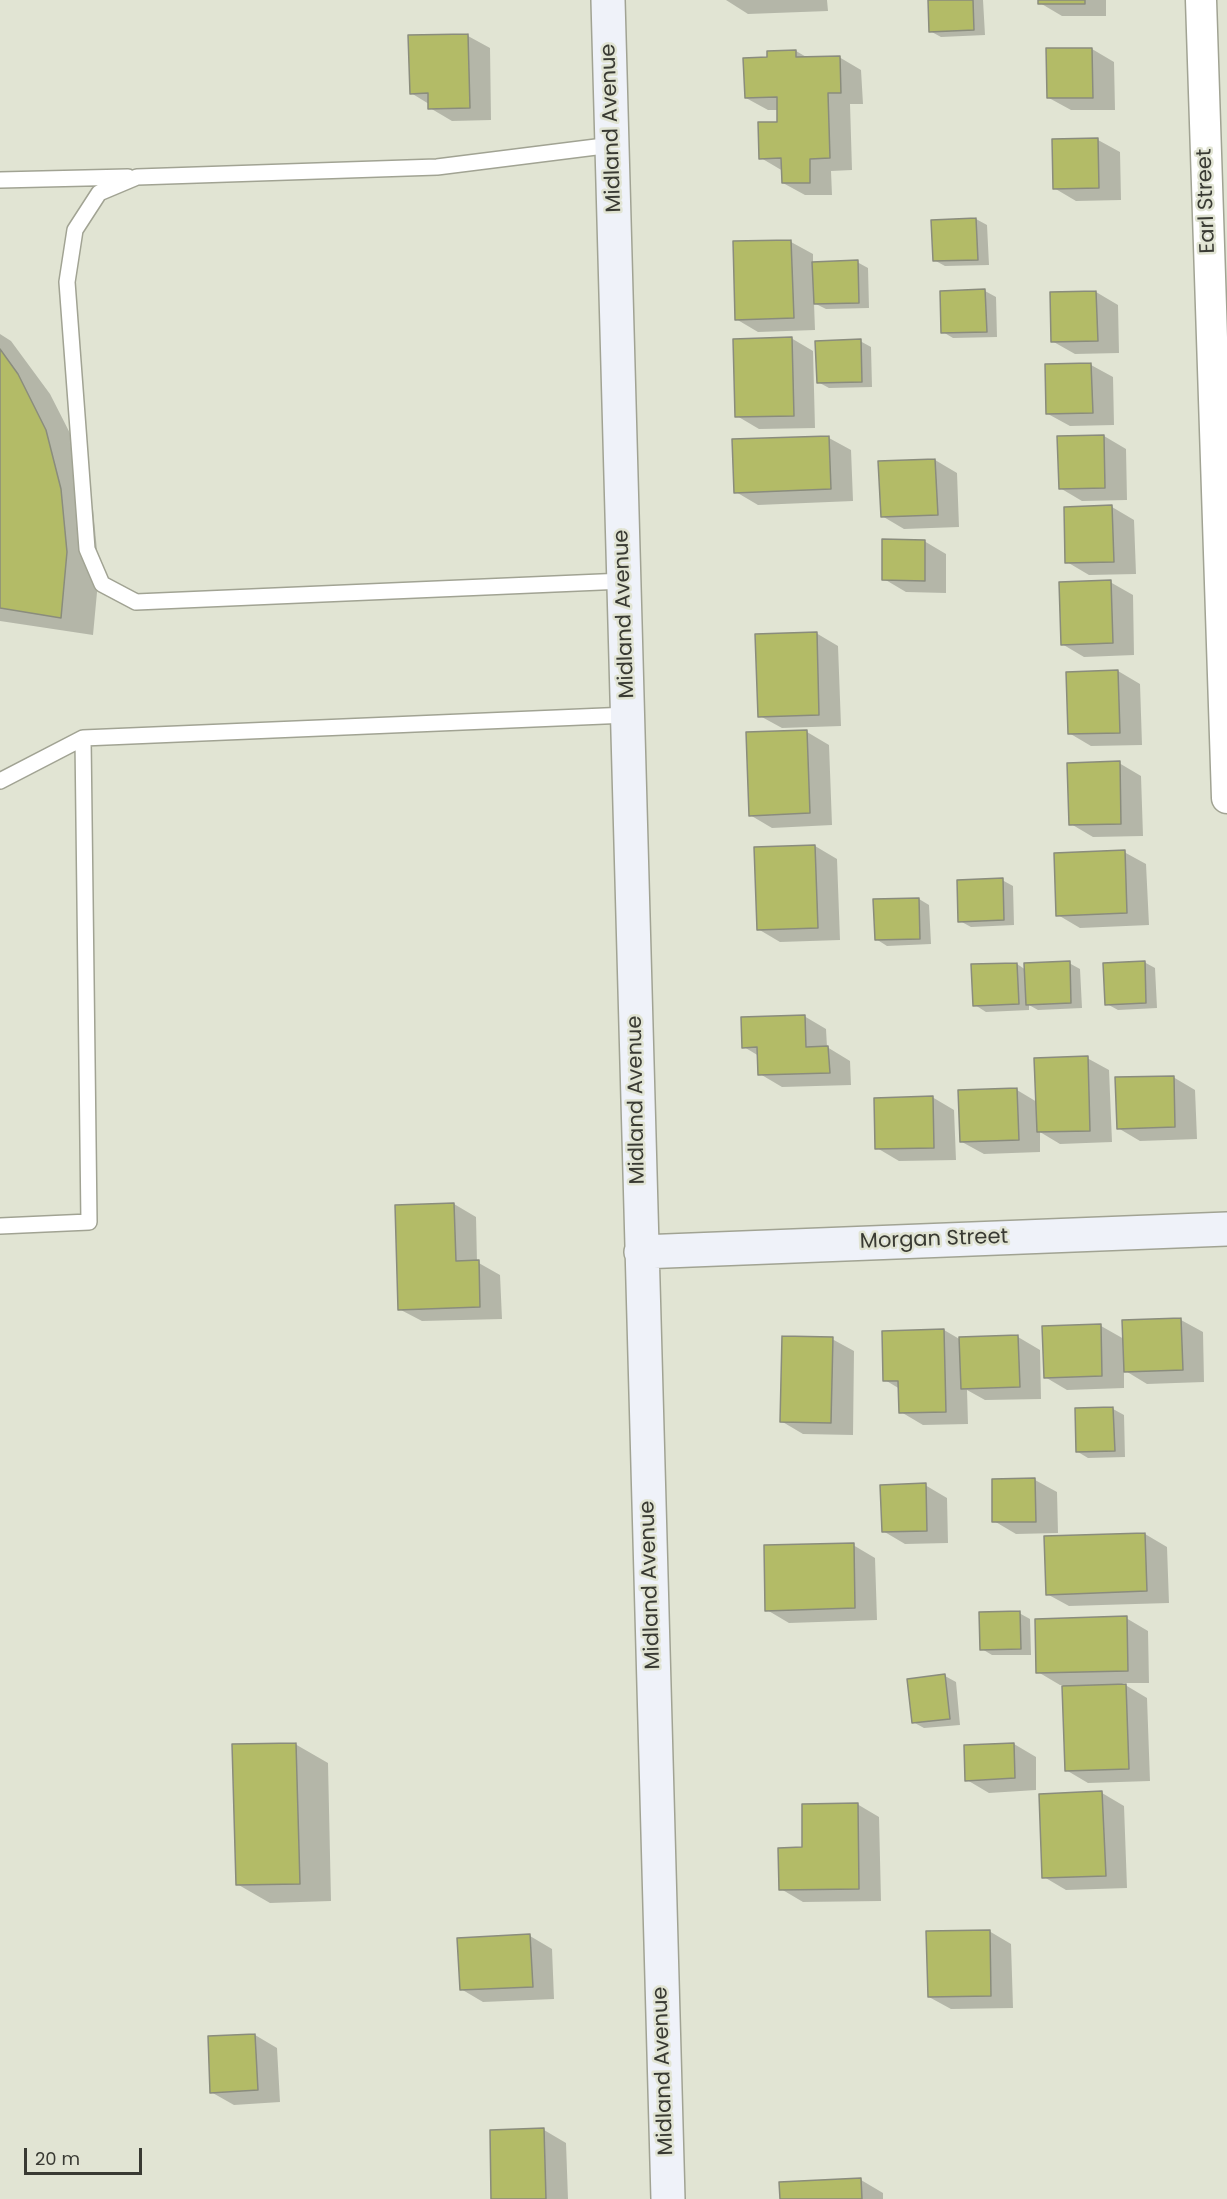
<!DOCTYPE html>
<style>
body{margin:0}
#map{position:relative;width:1227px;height:2199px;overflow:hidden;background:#e1e4d3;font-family:Poppins,sans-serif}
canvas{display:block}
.scale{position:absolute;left:24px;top:2148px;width:118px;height:27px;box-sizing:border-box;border:3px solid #393a33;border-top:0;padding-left:8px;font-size:18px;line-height:21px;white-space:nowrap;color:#393a33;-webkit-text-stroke:4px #e1e4d3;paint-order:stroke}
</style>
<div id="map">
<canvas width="1227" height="2199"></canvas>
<div class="scale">20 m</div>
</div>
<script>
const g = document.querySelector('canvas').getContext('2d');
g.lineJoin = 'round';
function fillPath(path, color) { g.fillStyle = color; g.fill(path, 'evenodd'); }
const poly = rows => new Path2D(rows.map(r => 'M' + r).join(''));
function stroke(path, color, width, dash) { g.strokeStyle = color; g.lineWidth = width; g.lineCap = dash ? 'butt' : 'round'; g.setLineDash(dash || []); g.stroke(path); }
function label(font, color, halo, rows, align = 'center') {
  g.font = font + ' Poppins,sans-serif'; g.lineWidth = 5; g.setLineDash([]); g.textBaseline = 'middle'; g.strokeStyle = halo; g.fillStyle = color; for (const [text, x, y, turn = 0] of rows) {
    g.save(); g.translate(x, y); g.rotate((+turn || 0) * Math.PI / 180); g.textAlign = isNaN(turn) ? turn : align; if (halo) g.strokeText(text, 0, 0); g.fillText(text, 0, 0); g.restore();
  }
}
const shadow = poly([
 [726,0,827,0,828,11,748,14],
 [929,0,983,0,985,35,941,37,930,31],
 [1040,0,1106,0,1106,16,1062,16,1040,3],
 [468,36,490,48,491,120,452,121,430,108,429,104,411,93],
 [1092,49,1114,62,1115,110,1071,110,1049,98],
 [796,51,808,58,839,57,861,70,863,104,850,104,852,170,831,171,832,195,805,195,783,183,783,171,761,158,779,123,779,110,768,110,746,98,769,58],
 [1098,140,1120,152,1121,200,1076,201,1054,188],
 [976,219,987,225,989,265,945,266,934,260],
 [791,242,813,254,813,264,857,262,868,268,869,308,826,309,814,303,815,330,758,332,736,319],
 [985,291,996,297,997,337,953,338,943,332],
 [1096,292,1118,305,1119,353,1075,354,1052,341],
 [0,334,11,341,50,394,78,449,93,509,99,571,93,635,0,621],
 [791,338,813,351,815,428,759,429,737,416],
 [860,341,871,347,872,387,829,388,818,382],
 [1091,365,1113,377,1114,425,1070,426,1048,414],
 [1104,436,1126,449,1127,500,1082,501,1060,488],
 [829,438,851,450,853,501,758,505,736,492],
 [935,460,957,473,959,527,904,529,882,516],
 [1112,507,1134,520,1136,574,1089,575,1067,562],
 [924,541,946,554,946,593,906,592,884,579],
 [1110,582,1133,595,1134,655,1084,657,1062,644],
 [816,633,838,646,841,726,782,728,760,716],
 [1118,671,1140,684,1142,745,1091,746,1069,733],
 [807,732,829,745,832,825,772,828,750,815],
 [1119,763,1141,776,1143,836,1093,837,1071,824],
 [815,846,837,859,840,940,780,942,758,929],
 [1124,852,1146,864,1149,925,1080,928,1058,915],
 [1002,880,1013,886,1014,925,971,927,960,921],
 [919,899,929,905,931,944,887,946,876,939],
 [1144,962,1155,968,1157,1008,1118,1010,1107,1004],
 [1069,963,1080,969,1082,1008,1038,1010,1029,1005,1029,1010,986,1012,975,1005,1017,964,1026,970],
 [804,1016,826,1029,827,1047,850,1061,851,1085,782,1087,760,1074,759,1056,744,1047],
 [1087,1058,1109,1070,1112,1142,1060,1144,1040,1132,1040,1152,984,1154,962,1142,1017,1090,1037,1102],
 [1173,1077,1195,1090,1197,1139,1140,1141,1118,1128],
 [932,1097,954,1110,956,1160,899,1161,877,1148],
 [454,1204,476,1217,477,1262,500,1275,502,1319,422,1321,399,1309],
 [1181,1320,1203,1332,1204,1382,1147,1384,1124,1370,1124,1388,1067,1390,1045,1377,1101,1326,1124,1339],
 [944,1330,961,1340,1018,1337,1040,1350,1041,1399,985,1400,967,1390,968,1424,923,1425,901,1412,900,1389,885,1380],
 [832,1339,854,1351,853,1435,803,1434,781,1421],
 [1113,1409,1124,1415,1125,1457,1088,1458,1078,1452],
 [1035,1480,1057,1492,1058,1533,1016,1534,994,1521],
 [925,1485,947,1498,948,1543,905,1544,883,1531],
 [1145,1534,1167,1547,1169,1603,1069,1606,1047,1594],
 [853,1545,875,1558,877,1620,789,1623,767,1610],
 [1019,1613,1030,1619,1031,1655,992,1655,982,1649],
 [1126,1618,1148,1631,1149,1683,1122,1683,1147,1698,1150,1781,1088,1783,1066,1770,1063,1685,1060,1685,1038,1672],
 [945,1676,956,1682,960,1725,924,1728,913,1722],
 [295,1744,328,1763,331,1901,270,1903,237,1884],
 [1014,1744,1036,1757,1036,1790,989,1793,967,1780],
 [1102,1793,1124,1806,1127,1888,1066,1890,1044,1877],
 [857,1804,879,1817,881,1901,803,1902,781,1889,804,1849],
 [989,1931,1011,1944,1013,2008,951,2009,929,1997],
 [530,1936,552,1949,554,1999,483,2002,461,1989],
 [255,2035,277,2048,280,2102,234,2105,211,2092],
 [544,2130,566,2143,568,2199,493,2199],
 [861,2180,883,2193,883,2199,781,2199]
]);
const building = poly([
 [928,0,973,0,974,30,929,32,928,0],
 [1038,0,1085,0,1085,4,1038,4,1038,0],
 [468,34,470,108,428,109,428,93,410,94,408,35,468,34],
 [1046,48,1092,48,1093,98,1047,98,1046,48],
 [796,50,796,57,840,56,841,93,828,93,830,158,810,159,810,183,782,183,781,158,759,159,758,122,777,122,777,97,745,98,743,58,767,57,767,51,796,50],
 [1098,138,1099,188,1053,189,1052,139,1098,138],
 [976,218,978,260,933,261,931,220,976,218],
 [791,240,794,318,735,320,733,241,791,240],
 [858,260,859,303,814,304,812,262,858,260],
 [985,289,987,332,941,333,940,291,985,289],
 [1096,291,1098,341,1051,342,1050,292,1096,291],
 [792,337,794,416,735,417,733,339,792,337],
 [861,339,862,382,817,383,815,341,861,339],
 [0,349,18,374,46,430,61,489,67,552,61,618,0,608,0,349],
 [1091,363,1093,413,1046,414,1045,364,1091,363],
 [1104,435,1105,488,1059,489,1057,436,1104,435],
 [829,436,831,489,734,493,732,439,829,436],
 [935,459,938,515,881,517,878,461,935,459],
 [1112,505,1114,562,1065,563,1064,507,1112,505],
 [882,539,925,540,925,581,882,580,882,539],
 [1111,580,1113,643,1061,645,1059,582,1111,580],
 [817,632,819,715,758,717,755,634,817,632],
 [1118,670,1120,733,1068,734,1066,672,1118,670],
 [807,730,810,813,749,816,746,732,807,730],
 [1120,761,1121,824,1069,825,1067,763,1120,761],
 [815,845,818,928,757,930,754,847,815,845],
 [1125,850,1127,913,1056,916,1054,853,1125,850],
 [1003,878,1004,920,958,922,957,880,1003,878],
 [919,898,920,939,875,940,873,899,919,898],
 [1070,961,1071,1003,1026,1005,1024,963,1070,961],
 [1145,961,1146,1003,1105,1005,1103,963,1145,961],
 [1017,963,1019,1004,973,1006,971,964,1017,963],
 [805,1015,806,1047,828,1046,830,1073,758,1075,757,1047,742,1048,741,1017,805,1015],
 [1088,1056,1090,1131,1037,1132,1034,1058,1088,1056],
 [1174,1076,1175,1127,1117,1129,1115,1077,1174,1076],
 [1017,1088,1019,1140,960,1142,958,1090,1017,1088],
 [933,1096,934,1148,875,1149,874,1098,933,1096],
 [454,1203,456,1261,479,1260,480,1307,398,1310,395,1205,454,1203],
 [1181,1318,1183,1370,1124,1372,1122,1320,1181,1318],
 [1101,1324,1102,1376,1044,1378,1042,1326,1101,1324],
 [944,1329,946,1412,899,1413,898,1381,883,1381,882,1331,944,1329],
 [1018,1335,1020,1387,961,1389,959,1337,1018,1335],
 [782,1336,833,1337,831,1423,780,1422,782,1336],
 [1113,1407,1115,1451,1076,1452,1075,1408,1113,1407],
 [1035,1478,1036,1522,992,1522,992,1479,1035,1478],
 [926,1483,927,1531,882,1532,880,1485,926,1483],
 [1145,1533,1147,1591,1046,1595,1044,1536,1145,1533],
 [854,1543,855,1608,765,1611,764,1545,854,1543],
 [1020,1611,1021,1649,980,1650,979,1612,1020,1611],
 [1127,1616,1128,1671,1036,1673,1035,1619,1127,1616],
 [945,1674,950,1719,912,1723,907,1679,945,1674],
 [1126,1684,1129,1769,1065,1771,1062,1686,1126,1684],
 [296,1743,300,1884,236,1885,232,1744,296,1743],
 [1014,1743,1015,1778,965,1781,964,1745,1014,1743],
 [1102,1791,1106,1876,1042,1878,1039,1794,1102,1791],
 [858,1803,859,1889,779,1890,778,1848,802,1847,802,1804,858,1803],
 [990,1930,991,1996,928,1997,926,1931,990,1930],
 [530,1934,533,1987,460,1990,457,1938,530,1934],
 [255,2034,258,2090,210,2093,208,2036,255,2034],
 [544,2128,546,2199,491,2199,490,2130,544,2128],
 [861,2178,862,2199,780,2199,779,2182,861,2178]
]);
const lane = poly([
 [612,145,437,167,137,177,99,193,75,230,67,282,87,549,102,584,136,602,624,581],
 [0,180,128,177],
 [0,781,83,738],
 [0,1226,89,1222,83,738,628,715]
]);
const street = poly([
 [1201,0,1227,798]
]);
const secondary = poly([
 [608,0,668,2199],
 [641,1252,1227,1229]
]);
const streetNames = [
 ["Midland Avenue",612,128,-92],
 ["Earl Street",1207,201,-92],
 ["Midland Avenue",625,614,-92],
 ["Midland Avenue",637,1100,-91],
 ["Morgan Street",934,1240,-2],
 ["Midland Avenue",651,1585,-92],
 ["Midland Avenue",664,2071,-92]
];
fillPath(shadow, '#0003');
fillPath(building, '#b3bb67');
stroke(building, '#8a8c7d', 1.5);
stroke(lane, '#a1a393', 18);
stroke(street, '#a1a393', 33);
stroke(secondary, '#a1a393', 36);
stroke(lane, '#fff', 15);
stroke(street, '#fff', 30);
stroke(secondary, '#eff2f9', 33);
label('21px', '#393a33', '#e1e4d3', streetNames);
</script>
